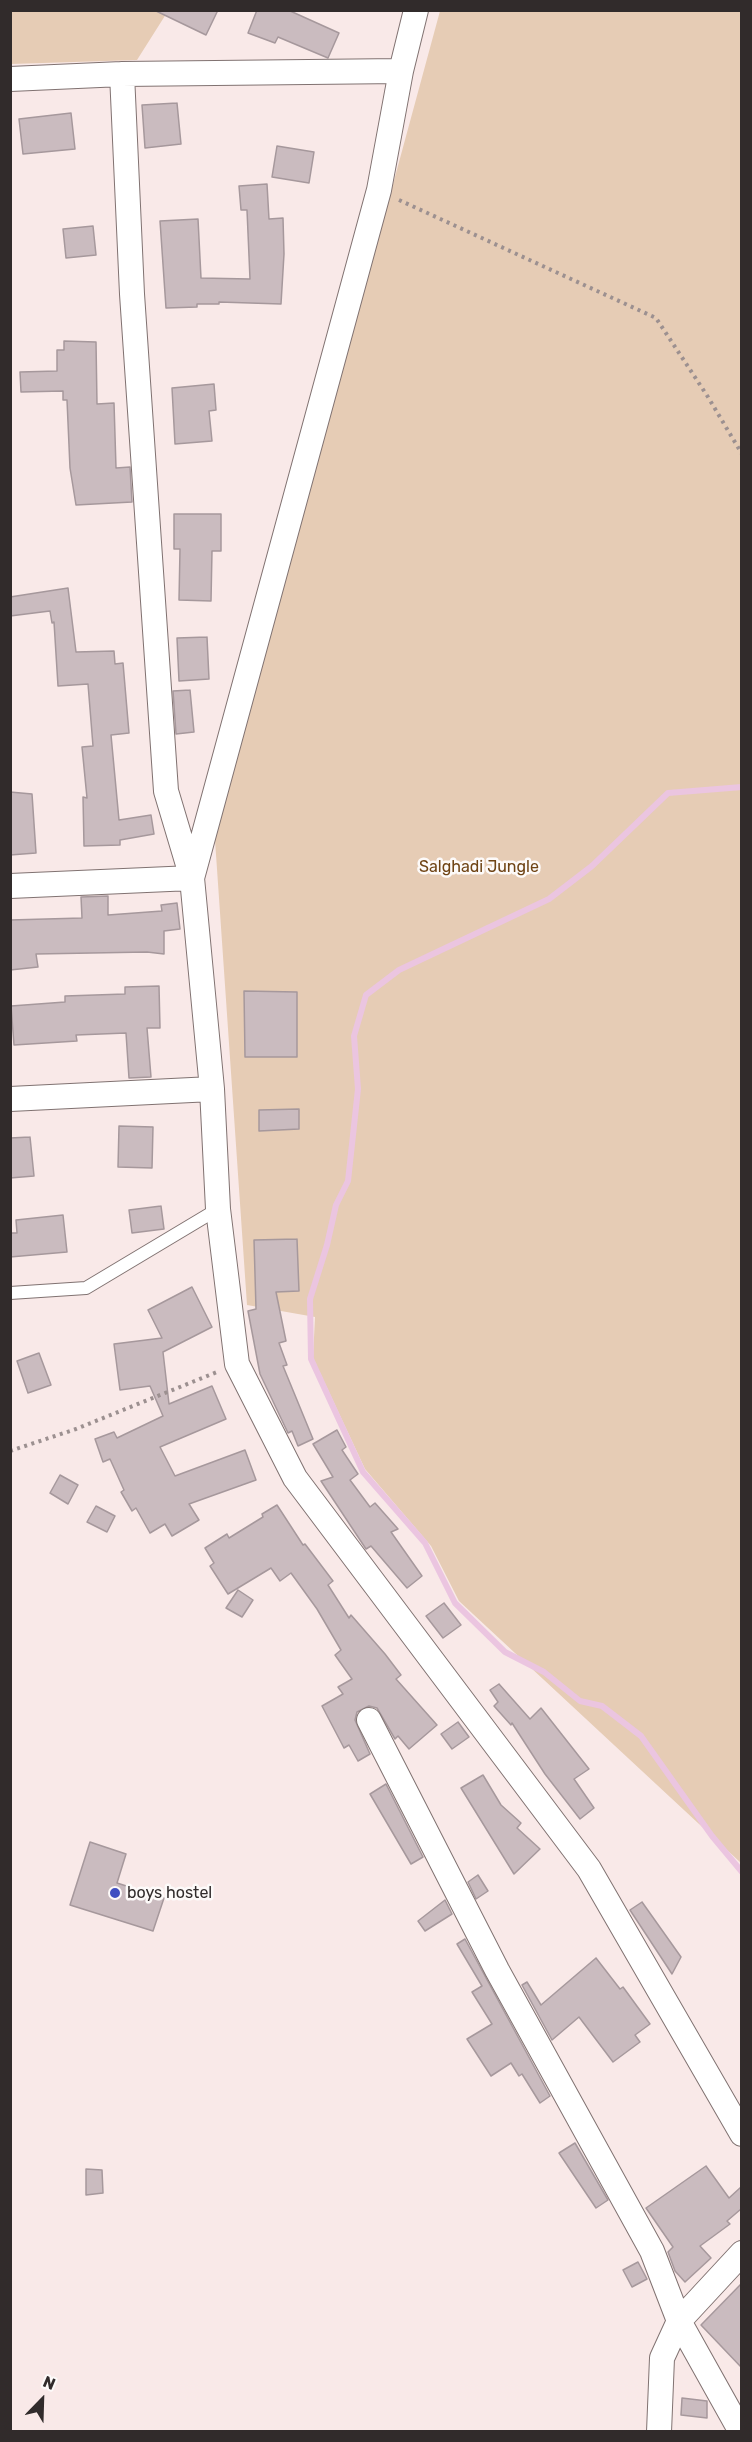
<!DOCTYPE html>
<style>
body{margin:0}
#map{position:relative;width:752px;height:2442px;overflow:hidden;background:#f9e9e8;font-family:Rubik,sans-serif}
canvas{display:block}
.frame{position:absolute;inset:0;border:12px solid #312b2b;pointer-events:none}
.north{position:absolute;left:12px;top:2370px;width:60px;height:60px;-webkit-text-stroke:4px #fdfaf9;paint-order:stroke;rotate:23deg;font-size:16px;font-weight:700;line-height:24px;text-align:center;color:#312b2b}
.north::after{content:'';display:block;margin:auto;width:21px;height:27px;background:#312b2b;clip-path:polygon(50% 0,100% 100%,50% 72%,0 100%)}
</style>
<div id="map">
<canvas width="752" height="2442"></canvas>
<div class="frame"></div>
<div class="north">N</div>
</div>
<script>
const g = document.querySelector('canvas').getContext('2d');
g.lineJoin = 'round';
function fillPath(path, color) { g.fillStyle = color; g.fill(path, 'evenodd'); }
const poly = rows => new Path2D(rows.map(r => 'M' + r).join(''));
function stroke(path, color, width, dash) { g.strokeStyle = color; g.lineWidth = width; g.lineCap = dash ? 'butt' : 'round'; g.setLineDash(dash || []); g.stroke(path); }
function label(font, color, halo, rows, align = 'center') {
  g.font = font + ' Rubik,sans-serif'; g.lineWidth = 5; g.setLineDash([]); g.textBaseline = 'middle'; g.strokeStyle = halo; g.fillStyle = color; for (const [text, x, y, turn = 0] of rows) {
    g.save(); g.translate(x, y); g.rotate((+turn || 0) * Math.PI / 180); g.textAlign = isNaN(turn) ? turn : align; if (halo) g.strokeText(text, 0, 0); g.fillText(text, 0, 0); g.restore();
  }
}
const green = poly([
 [10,11,168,11,137,60,11,64],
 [440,11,741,11,741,1863,459,1601,431,1546,365,1469,313,1358,315,1317,247,1305,215,840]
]);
const stream = poly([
 [742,787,668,793,592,866,549,899,399,970,366,995,354,1036,358,1089,348,1181,336,1205,327,1245,310,1299,311,1359,363,1472,425,1543,455,1603,505,1652,544,1672,580,1701,602,1706,641,1736,712,1836,742,1872]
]);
const building = poly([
 [154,10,218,10,206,35,154,10],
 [257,10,288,10,339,33,328,58,278,37,275,43,248,33,257,10],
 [177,103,181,144,145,148,142,105,177,103],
 [71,113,75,149,23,154,19,119,71,113],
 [277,146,314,152,309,183,272,177,277,146],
 [267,184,269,219,283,218,284,254,281,304,219,302,219,304,197,304,197,307,166,308,160,221,198,219,201,278,250,279,247,210,241,210,239,186,267,184],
 [93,226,96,255,66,258,63,229,93,226],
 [64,341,96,342,97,404,114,403,116,468,130,467,132,502,76,505,70,468,67,400,63,400,63,391,21,392,20,372,57,371,57,350,64,350,64,341],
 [214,384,216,410,209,411,212,441,175,444,172,388,214,384],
 [174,514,221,514,221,551,212,551,211,601,179,600,180,549,174,549,174,514],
 [68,588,76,652,114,651,115,664,123,663,129,733,111,735,119,820,151,815,154,834,120,840,120,845,84,846,83,797,87,798,82,747,93,746,88,684,58,686,54,622,52,623,50,611,10,616,10,597,68,588],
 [207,637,209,679,179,681,177,638,207,637],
 [190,690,194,732,176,734,173,691,190,690],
 [10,792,32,794,36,853,10,855,10,792],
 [108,896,108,915,162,911,161,905,177,903,180,929,164,931,164,954,147,952,36,954,38,967,10,970,10,920,82,918,81,897,108,896],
 [159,986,160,1028,147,1028,151,1077,129,1078,126,1033,76,1035,77,1041,14,1045,11,1006,65,1002,65,996,125,994,125,987,159,986],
 [244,991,297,992,297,1057,245,1057,244,991],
 [299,1109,299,1129,259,1131,259,1110,299,1109],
 [119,1126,153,1127,152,1168,118,1167,119,1126],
 [30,1137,34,1176,10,1178,10,1138,30,1137],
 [161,1206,164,1229,132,1233,129,1210,161,1206],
 [63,1215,67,1252,10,1257,10,1233,17,1233,16,1220,63,1215],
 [297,1239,299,1291,276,1292,286,1341,279,1343,287,1365,283,1366,313,1439,298,1446,292,1431,288,1433,260,1374,248,1311,256,1309,254,1240,297,1239],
 [192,1287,212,1327,163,1352,169,1404,212,1386,226,1419,160,1447,175,1476,245,1450,256,1480,189,1504,199,1520,172,1536,165,1524,150,1533,136,1508,132,1511,121,1492,124,1490,110,1459,103,1462,95,1439,114,1432,117,1438,163,1416,150,1386,120,1390,114,1344,162,1338,148,1310,192,1287],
 [39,1353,51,1385,28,1393,17,1361,39,1353],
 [337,1430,346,1447,342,1450,358,1474,350,1480,370,1507,375,1503,398,1529,391,1532,422,1576,407,1588,371,1546,366,1549,321,1481,333,1477,313,1444,337,1430],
 [60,1475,78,1485,68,1504,50,1493,60,1475],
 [277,1505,303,1545,305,1544,333,1581,328,1585,349,1618,351,1615,385,1654,401,1675,396,1679,437,1725,409,1749,398,1736,395,1739,377,1708,369,1706,357,1712,355,1720,370,1754,358,1761,349,1745,344,1748,322,1706,343,1694,338,1687,352,1679,335,1655,341,1650,317,1609,291,1573,280,1581,271,1568,228,1594,210,1566,214,1563,205,1548,227,1534,229,1538,263,1517,262,1514,277,1505],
 [96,1506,115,1516,107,1532,87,1522,96,1506],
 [238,1590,253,1600,242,1617,226,1608,238,1590],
 [444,1603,461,1625,443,1638,426,1616,444,1603],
 [499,1684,530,1719,541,1708,589,1769,574,1779,594,1808,580,1819,545,1774,512,1723,511,1725,494,1706,498,1702,490,1690,499,1684],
 [458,1722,469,1737,452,1749,441,1734,458,1722],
 [483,1775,501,1805,521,1823,517,1828,540,1849,514,1874,461,1788,483,1775],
 [386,1784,423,1857,411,1864,370,1794,386,1784],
 [90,1842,126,1854,117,1883,164,1898,153,1931,70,1905,90,1842],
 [478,1875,488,1891,476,1899,468,1882,478,1875],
 [445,1900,452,1914,425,1931,418,1921,445,1900],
 [642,1902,681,1957,672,1974,630,1910,642,1902],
 [465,1939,550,2096,540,2103,522,2074,519,2076,511,2063,491,2076,467,2039,492,2024,472,1992,482,1986,457,1944,465,1939],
 [596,1958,620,1989,623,1987,650,2024,635,2035,640,2042,613,2062,579,2017,552,2040,522,1985,527,1982,541,2005,596,1958],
 [575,2143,608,2200,596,2208,559,2153,575,2143],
 [706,2166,729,2198,741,2187,741,2209,727,2221,730,2224,700,2246,711,2258,685,2282,675,2271,668,2252,673,2247,646,2208,706,2166],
 [86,2169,102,2170,103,2193,86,2195,86,2169],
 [638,2262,647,2279,632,2287,623,2270,638,2262],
 [741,2284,741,2367,701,2325,741,2284],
 [682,2398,707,2401,707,2418,681,2415,682,2398]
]);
const path = poly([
 [399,200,656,318,708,397,742,454],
 [10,1451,76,1429,217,1372]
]);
const lane = poly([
 [10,1293,86,1288,218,1209]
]);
const street = poly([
 [416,10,401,71,379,190,192,878,212,1089,218,1209,237,1364,295,1478,589,1869,742,2134],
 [10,79,122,74,401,71],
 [10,886,192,878,166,791,132,294,122,74],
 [10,1099,212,1089],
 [369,1720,497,1970,652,2251,679,2321,741,2432],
 [659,2432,662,2358,679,2321,742,2253]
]);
const markers = [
 [115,1893,6,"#3f4ec1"]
];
const parkNames = [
 ["Salghadi Jungle",479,867]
];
const poiNames = [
 ["boys hostel",127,1893]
];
fillPath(green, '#e6ccb5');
stroke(stream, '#ebc5e0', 6);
fillPath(building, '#cabbbf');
stroke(building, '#a6989c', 1.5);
stroke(lane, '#807271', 14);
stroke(street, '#807271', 26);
stroke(path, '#9c9090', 4, [3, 4.5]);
stroke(lane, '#fff', 12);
stroke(street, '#fff', 24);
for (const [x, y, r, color] of markers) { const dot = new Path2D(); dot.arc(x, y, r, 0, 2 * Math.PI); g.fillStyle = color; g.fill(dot); stroke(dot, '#fdfaf9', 2); }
label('16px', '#6f4415', '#fdfaf9', parkNames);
label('16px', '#312b2b', '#fdfaf9', poiNames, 'left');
</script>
